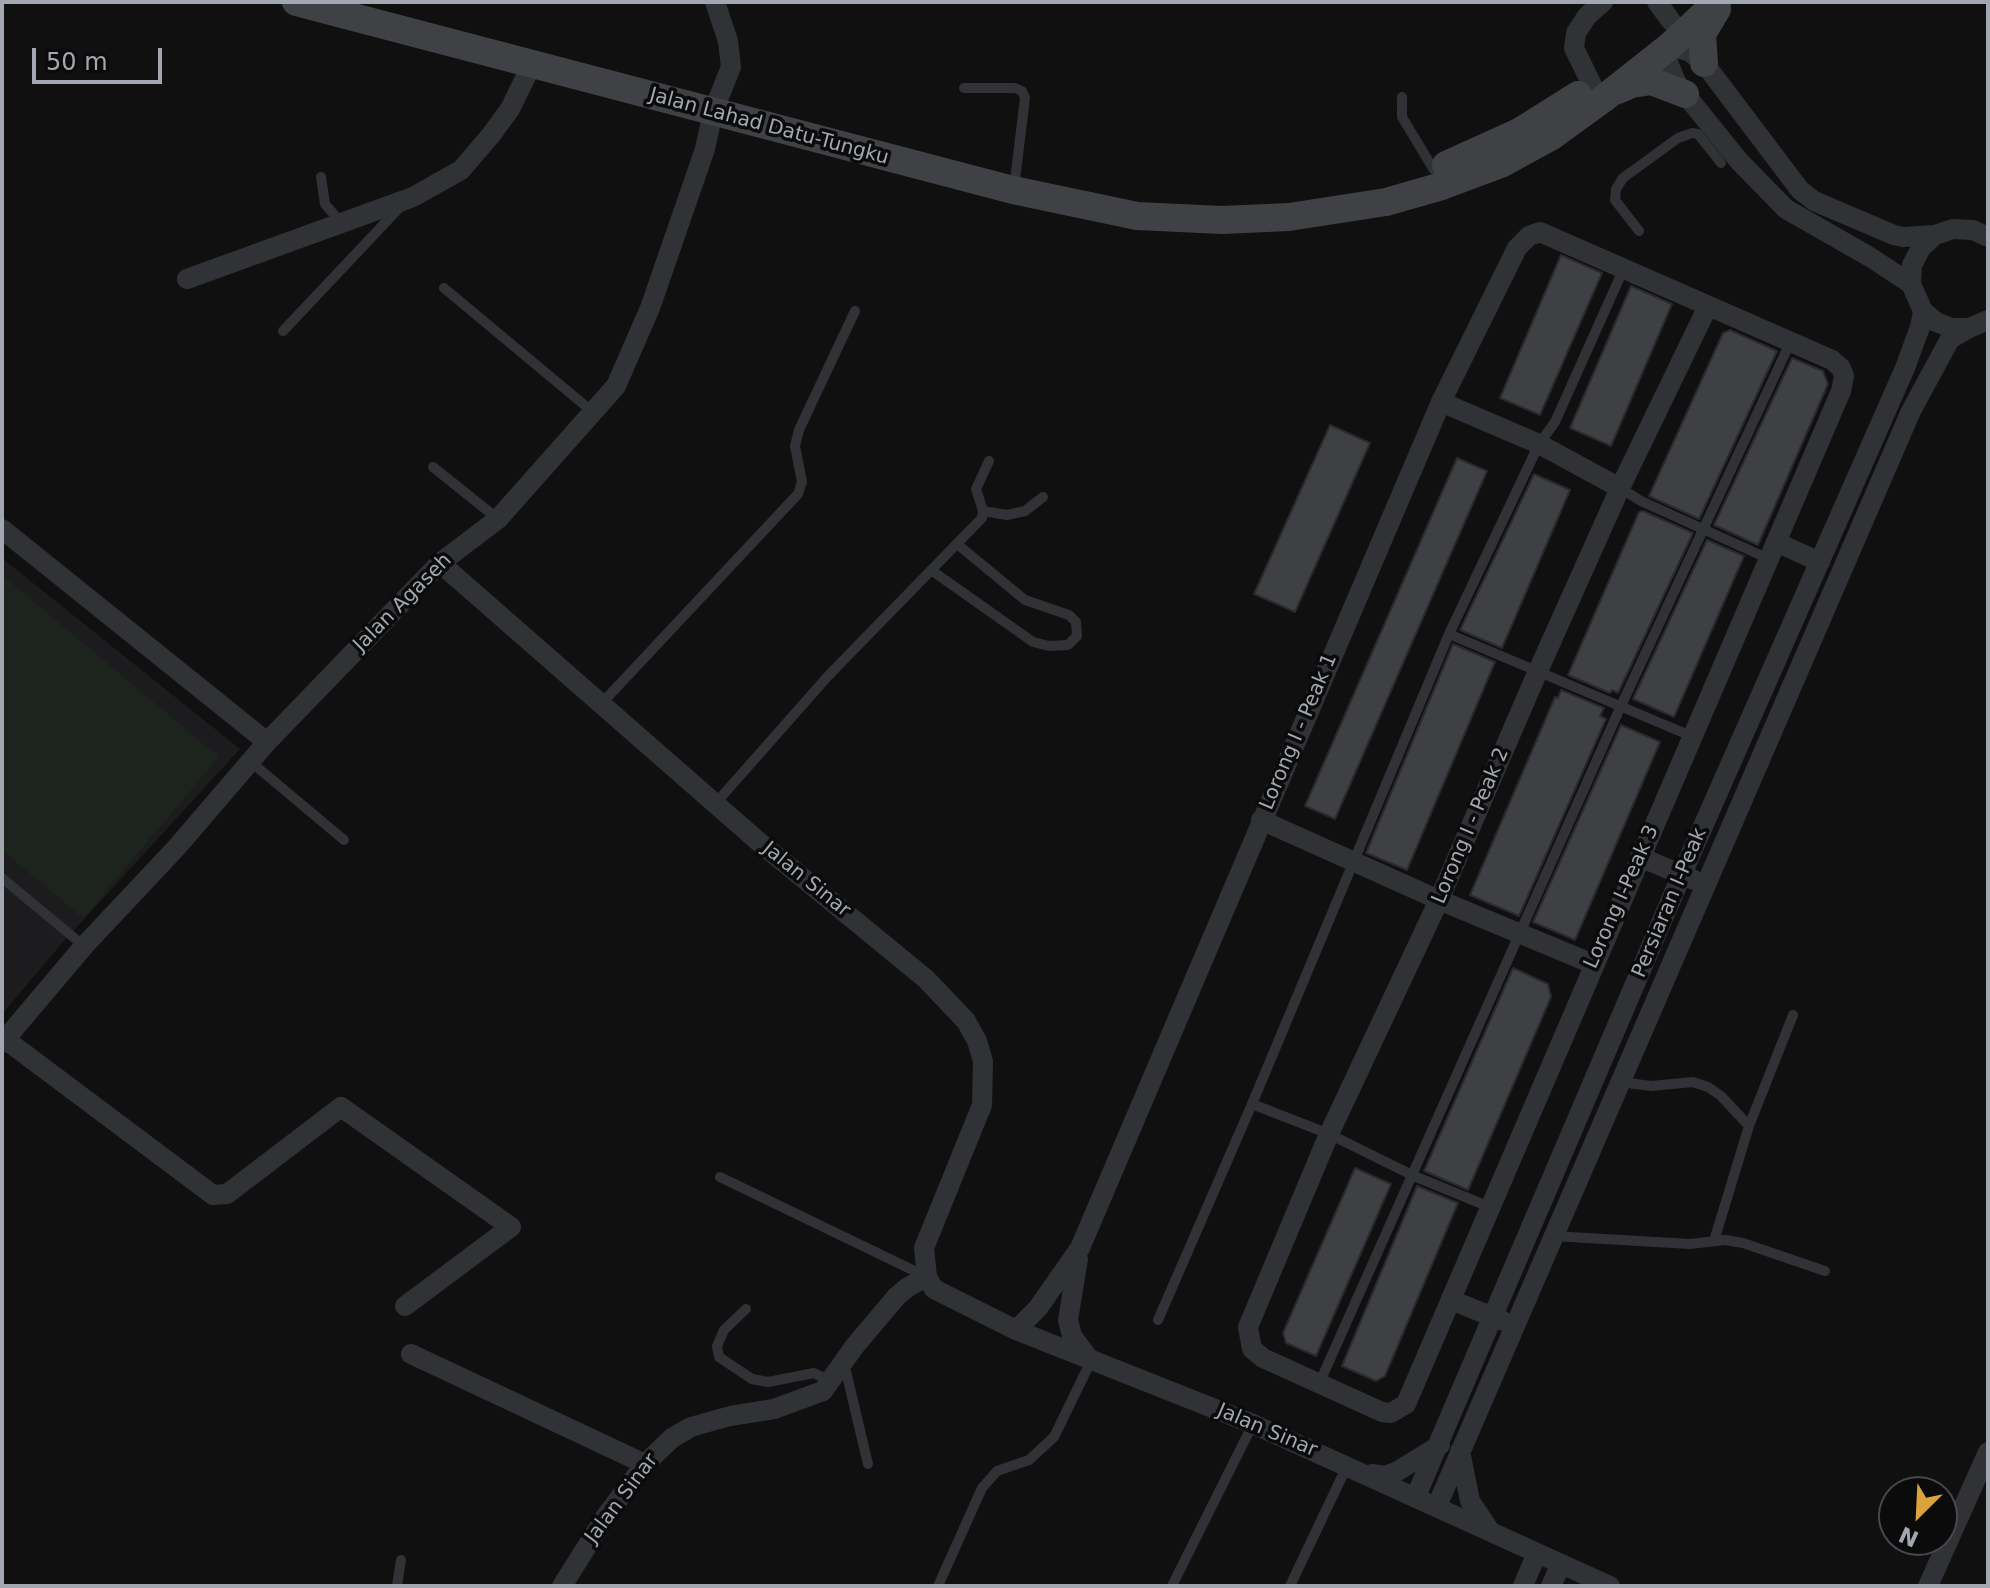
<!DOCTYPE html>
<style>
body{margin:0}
#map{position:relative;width:1990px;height:1588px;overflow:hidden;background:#101011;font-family:"DejaVu Sans",sans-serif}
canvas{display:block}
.frame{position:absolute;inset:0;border:4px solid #a2a7b0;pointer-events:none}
.north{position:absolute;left:1878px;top:1476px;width:80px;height:80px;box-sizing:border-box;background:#0b0b0c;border:2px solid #47494e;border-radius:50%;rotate:204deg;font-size:22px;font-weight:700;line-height:32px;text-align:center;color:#a2a7b0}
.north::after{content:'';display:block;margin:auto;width:28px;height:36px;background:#dca33c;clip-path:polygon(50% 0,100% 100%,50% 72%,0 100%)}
.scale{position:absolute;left:32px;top:48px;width:130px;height:36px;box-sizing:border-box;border:4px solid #a2a7b0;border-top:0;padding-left:10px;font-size:24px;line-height:28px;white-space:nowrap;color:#a2a7b0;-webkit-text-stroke:6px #0b0b0c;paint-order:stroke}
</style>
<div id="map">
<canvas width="1990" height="1588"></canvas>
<div class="frame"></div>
<div class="north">N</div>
<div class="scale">50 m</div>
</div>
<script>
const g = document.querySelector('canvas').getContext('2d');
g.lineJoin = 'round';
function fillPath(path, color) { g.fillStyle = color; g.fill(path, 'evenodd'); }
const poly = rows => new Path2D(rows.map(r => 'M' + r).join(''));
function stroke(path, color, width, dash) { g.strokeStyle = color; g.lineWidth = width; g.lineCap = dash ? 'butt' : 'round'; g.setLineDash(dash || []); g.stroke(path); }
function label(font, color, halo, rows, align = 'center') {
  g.font = font + ' "DejaVu Sans",sans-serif'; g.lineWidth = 7; g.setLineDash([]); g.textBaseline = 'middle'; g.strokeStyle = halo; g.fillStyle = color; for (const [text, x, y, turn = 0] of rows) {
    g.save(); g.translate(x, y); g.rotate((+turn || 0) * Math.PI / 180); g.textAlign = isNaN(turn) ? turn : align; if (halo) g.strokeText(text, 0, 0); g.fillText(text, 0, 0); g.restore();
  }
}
const built = poly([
 [2,558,240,749,64,941,2,1014]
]);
const green = poly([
 [2,575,219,757,83,918,2,850]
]);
const building = poly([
 [1561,255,1602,273,1540,415,1500,398,1561,255],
 [1631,286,1672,304,1611,446,1570,428,1631,286],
 [1730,330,1777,351,1699,519,1649,496,1723,333,1730,330],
 [1792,358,1823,371,1828,384,1758,545,1714,525,1792,358],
 [1330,425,1370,443,1295,612,1254,594,1330,425],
 [1457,458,1487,471,1335,819,1305,806,1457,458],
 [1534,474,1570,490,1502,648,1460,630,1534,474],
 [1643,511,1693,533,1618,693,1612,690,1610,693,1568,675,1639,512,1643,511],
 [1707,540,1744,556,1674,717,1633,699,1707,540],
 [1453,644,1495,662,1407,870,1366,853,1453,644],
 [1561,690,1604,708,1600,716,1606,719,1519,916,1470,895,1555,697,1558,698,1561,690],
 [1621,725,1660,742,1575,940,1533,922,1621,725],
 [1513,968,1548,984,1551,997,1468,1190,1424,1171,1513,968],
 [1355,1168,1391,1184,1316,1356,1286,1343,1283,1333,1355,1168],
 [1417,1186,1458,1203,1385,1376,1376,1381,1342,1366,1417,1186]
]);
const service = poly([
 [964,88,1015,88,1022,91,1025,98,1014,188],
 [1402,97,1402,117,1434,170],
 [321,177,325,204,342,224],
 [1639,231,1615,200,1616,189,1623,178,1678,138,1692,133,1698,134,1721,163],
 [444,288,594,413],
 [283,331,401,206],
 [433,467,498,519],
 [1620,488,1641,501,1769,559],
 [983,511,1007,515,1025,511,1043,497],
 [931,570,1033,642,1049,646,1068,645,1077,636,1076,622,1069,615,1025,600,957,544],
 [1449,634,1691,736],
 [602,703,798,494,802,482,795,446,799,430,855,311],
 [251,762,344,840],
 [715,804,828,676,982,518,983,511,976,489,989,461],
 [2,878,84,946],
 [1620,1082,1651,1086,1693,1082,1708,1087,1721,1096,1749,1126],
 [1252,1104,1329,1134,1414,1176,1492,1208],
 [720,1177,925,1276],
 [1553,1236,1690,1244,1725,1240,1743,1243,1825,1271],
 [1714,1241,1749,1126,1793,1015],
 [746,1309,724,1330,717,1346,719,1357,752,1379,768,1382,814,1373,830,1381],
 [1158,1320,1252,1104,1449,634,1539,444,1555,422,1624,268],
 [844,1363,868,1464],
 [1319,1384,1620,708,1790,343],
 [397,1586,401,1560],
 [938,1586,982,1488,997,1471,1029,1460,1054,1437,1091,1361],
 [1172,1586,1253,1424],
 [1290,1586,1347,1466]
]);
const minor = poly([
 [1657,2,1671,21],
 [1592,85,1574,48,1576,33,1587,16,1603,2],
 [1988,237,1973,230,1953,229,1935,235,1921,248,1912,265,1911,284,1923,311,1936,322,1952,328,1969,328,1988,320],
 [187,279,413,197,461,170,491,135,510,109,533,62],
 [1911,284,1870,257,1786,209,1739,161,1677,84,1669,65,1667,57,1670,46,1690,52,1704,63,1800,190,1814,201,1894,235,1903,237,1935,235],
 [1441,402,1539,444,1620,488],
 [2,529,267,742],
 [1776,542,1820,562],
 [440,563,759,842,926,979,966,1021,977,1041,983,1061,982,1105,924,1248,927,1277,934,1289,1016,1330,1253,1424,1610,1586],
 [1261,820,1439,900,1593,964],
 [1640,857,1694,880],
 [6,1040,213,1195,227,1194,341,1107,511,1227,405,1306],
 [2,1043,84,946,177,847,267,742,440,563,498,519,616,386,650,308,705,149,713,112,731,67,728,41,715,2],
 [1078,1259,1068,1320,1072,1336,1090,1360],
 [1451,1300,1503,1321],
 [1016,1330,1038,1308,1080,1248,1441,402,1517,248,1529,236,1540,232,1832,360,1841,368,1844,376,1841,391,1406,1404,1391,1413,1382,1412,1263,1358,1252,1349,1248,1327,1329,1134,1439,900,1538,671,1620,488,1708,306],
 [411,1354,645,1464],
 [1460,1451,1470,1501,1488,1528],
 [1372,1474,1385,1476,1396,1472,1440,1445],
 [1416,1496,1682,874,1905,368,1920,327,1923,311],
 [1437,1506,1911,411,1950,339,1969,328],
 [562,1586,606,1516,645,1464,672,1438,691,1427,730,1416,774,1409,823,1391,854,1347,897,1296,908,1287,927,1277],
 [1523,1586,1537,1553],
 [1551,1586,1561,1564],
 [1928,1586,1988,1452]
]);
const secondary = poly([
 [296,2,1013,190,1137,216,1222,220,1289,217,1386,202,1442,186,1501,164,1552,136,1603,99,1670,46,1717,2],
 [1704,63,1702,34,1717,9],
 [1618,90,1632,84,1651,81,1685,94],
 [1446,165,1519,132,1578,95]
]);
const streetNames = [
 ["Jalan Lahad Datu-Tungku",769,127,15],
 ["Jalan Agaseh",403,603,-45],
 ["Lorong I - Peak 1",1299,732,-67],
 ["Lorong I - Peak 2",1471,826,-67],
 ["Jalan Sinar",806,880,39],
 ["Lorong I-Peak 3",1622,897,-66],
 ["Persiaran I-Peak",1670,903,-67],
 ["Jalan Sinar",1267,1431,23],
 ["Jalan Sinar",622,1499,-53]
];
fillPath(built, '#1c1c1e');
fillPath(green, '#1d231d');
fillPath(building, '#3f4044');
stroke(building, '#2a2a2d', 2);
stroke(service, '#313235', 10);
stroke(minor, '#313235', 20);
stroke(secondary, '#3f4145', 28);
label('20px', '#a2a7b0', '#0b0b0c', streetNames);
</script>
